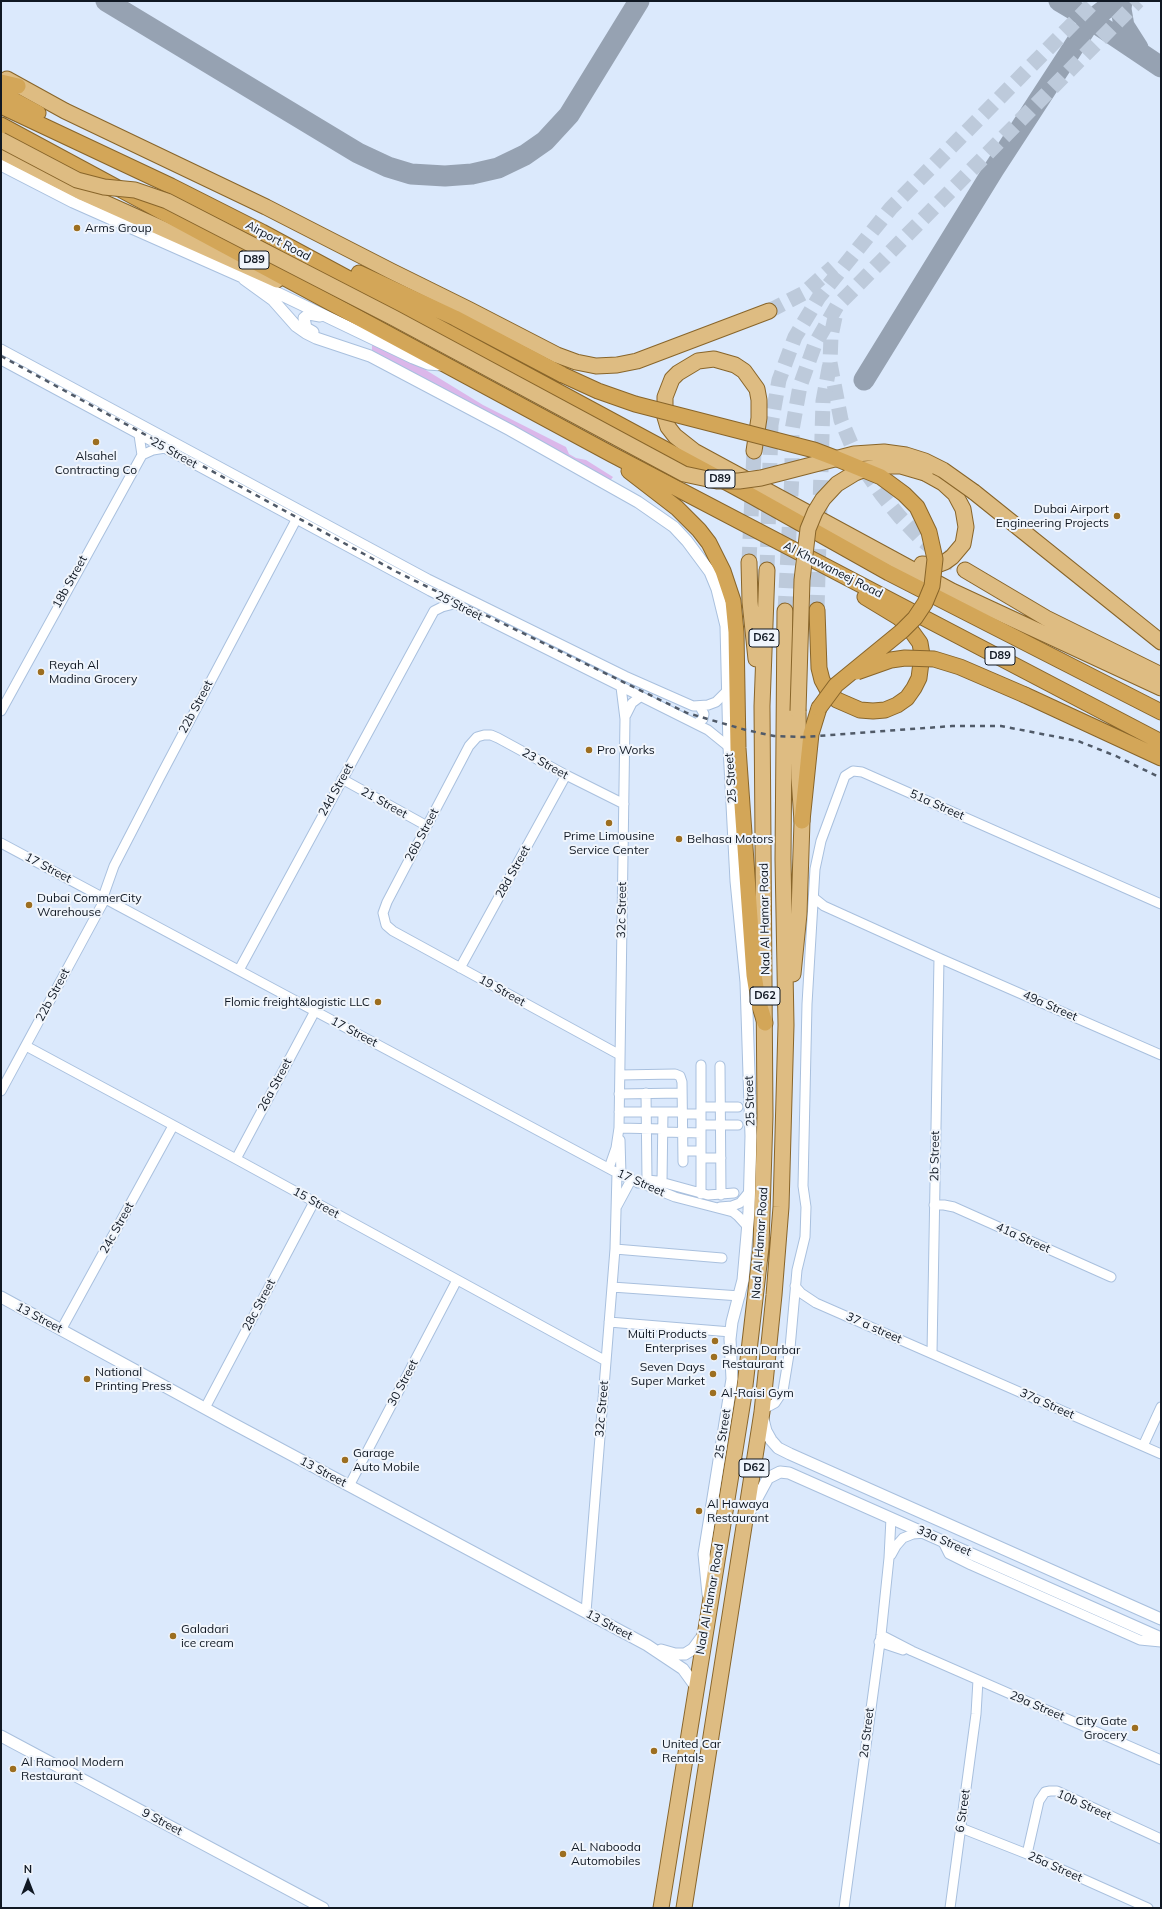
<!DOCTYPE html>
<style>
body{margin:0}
#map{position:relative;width:1162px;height:1909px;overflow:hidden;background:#dbe9fc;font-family:Mulish,sans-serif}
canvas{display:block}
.frame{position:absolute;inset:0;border:2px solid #101823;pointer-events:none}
.north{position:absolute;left:8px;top:1861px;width:40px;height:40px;-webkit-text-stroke:3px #f0f5fc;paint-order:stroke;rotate:0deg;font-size:11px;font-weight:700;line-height:16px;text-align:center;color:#101823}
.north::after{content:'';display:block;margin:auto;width:14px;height:18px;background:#101823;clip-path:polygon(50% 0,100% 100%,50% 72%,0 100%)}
</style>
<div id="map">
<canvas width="1162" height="1909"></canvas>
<div class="frame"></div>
<div class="north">N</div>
</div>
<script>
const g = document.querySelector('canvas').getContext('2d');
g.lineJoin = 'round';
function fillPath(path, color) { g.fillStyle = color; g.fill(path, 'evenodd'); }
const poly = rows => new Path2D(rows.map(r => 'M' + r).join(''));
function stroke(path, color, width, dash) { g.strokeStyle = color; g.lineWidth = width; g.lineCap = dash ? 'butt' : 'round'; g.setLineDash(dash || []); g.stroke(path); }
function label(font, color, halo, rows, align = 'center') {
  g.font = font + ' Mulish,sans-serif'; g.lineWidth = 4; g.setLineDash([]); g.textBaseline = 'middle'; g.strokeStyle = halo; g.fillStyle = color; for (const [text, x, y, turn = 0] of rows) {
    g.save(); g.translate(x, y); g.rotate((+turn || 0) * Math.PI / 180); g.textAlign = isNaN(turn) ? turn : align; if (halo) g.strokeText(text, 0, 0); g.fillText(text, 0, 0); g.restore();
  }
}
const green = poly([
 [372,344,416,364,483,405,566,447,569,454,576,458,586,460,613,477,608,483,399,368,399,365,372,350]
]);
const taxiway = poly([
 [106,1,358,153,388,167,411,174,445,176,472,174,498,168,525,155,545,141,569,115,639,1],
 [1059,1,1091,20,1161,67],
 [1122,1,1121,9,1124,26,1138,48],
 [864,380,994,169,1091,20,1116,1]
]);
const primaryTunnel = poly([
 [769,311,804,293,833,267],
 [835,317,831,336,830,363,841,420,852,446,866,472,882,495,900,517,920,538,942,556,965,570],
 [749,562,754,451],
 [767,570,771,425,779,380,795,337,819,297,891,208,1095,1],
 [785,611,792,474,792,430,800,386,815,344,837,306,1138,1]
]);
const trunkTunnel = poly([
 [817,610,823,401,830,363]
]);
const minor = poly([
 [1,349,428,579,625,676,693,706,708,705,716,702,728,690],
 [1,360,430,591,708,730,729,747],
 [142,455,153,450,165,448],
 [1,711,142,455,139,435],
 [626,715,632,703,640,697],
 [696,724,703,719,704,714,700,707],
 [342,779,427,826],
 [1,843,621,1175,675,1197,733,1212,738,1216,748,1227],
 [103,897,114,866,160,777,296,520],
 [814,898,824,906,939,958,1161,1055],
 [460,968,566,775],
 [239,970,434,611,442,607,454,604],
 [26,1046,236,1159,606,1361],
 [620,1055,393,931,386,925,383,913,387,902,469,746,477,737,484,735,491,735,498,738,566,775,624,804],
 [701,1065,701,1194],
 [720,1066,721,1195],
 [620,1075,675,1074,680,1076,682,1082,683,1162],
 [1,1091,105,899],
 [646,1093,647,1180],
 [619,1094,682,1093],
 [701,1107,738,1107],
 [619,1112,682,1112],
 [682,1114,701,1114],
 [701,1125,738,1125],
 [619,1128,663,1129],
 [663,1132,701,1133],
 [620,1140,621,1175],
 [683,1151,701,1151],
 [701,1158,721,1158],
 [236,1159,315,1011],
 [609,1168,616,1148,619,1128,625,719,621,687],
 [662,1182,663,1112],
 [638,1183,647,1180,657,1181,708,1195,734,1193],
 [934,1205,944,1205,954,1207,1111,1277],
 [617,1206,631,1180],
 [720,1207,732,1206,740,1203,749,1192],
 [615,1249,722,1258],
 [795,1286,801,1293,816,1303,1161,1454],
 [612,1287,740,1296],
 [609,1322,731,1332],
 [61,1330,173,1126],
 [932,1353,939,958],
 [205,1408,314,1202],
 [762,1410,775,1403,783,1391,790,1348,797,1270,805,1237,806,1207,803,1186,807,1004,815,869,821,841,845,776,853,771,862,772,1161,904],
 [1143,1446,1161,1407],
 [349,1486,457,1280],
 [942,1540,949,1554,971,1565,1140,1640,1161,1642],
 [891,1555,896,1546,903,1538,913,1534,925,1533],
 [586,1612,615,1249,617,1173],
 [881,1635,912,1651,1161,1760],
 [879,1642,903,1650],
 [961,1828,1027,1854,1148,1908],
 [1027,1854,1039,1801,1045,1792,1050,1791,1057,1791,1161,1839],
 [844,1908,881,1635,889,1558,891,1518],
 [950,1908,976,1714,978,1680]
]);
const tertiary = poly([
 [1,165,73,202,265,287,413,358,428,364,442,365],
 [244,279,273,300,296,326,306,333,316,338,370,356,510,430,638,502,674,527,687,541,710,572,717,589,726,626,729,747,736,881,746,982,751,1136,749,1211,743,1280,732,1322,730,1339,732,1379,704,1554,708,1594],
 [313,332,306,328,304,318,309,314,320,316],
 [1,1297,230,1422,647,1645,683,1669,696,1687],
 [763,1419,766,1431,771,1440,778,1448,790,1454,1161,1619],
 [748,1515,768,1478,780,1472,789,1473,1161,1638],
 [661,1650,675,1654,685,1654,693,1649,704,1634],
 [1,1736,323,1908]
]);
const primary = poly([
 [7,79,65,111,266,207,391,271,468,309,557,355,576,362,596,366,617,365,637,361,769,311],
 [1,151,83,193,277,280],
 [754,451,759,418,759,400,757,389,744,371,735,365,714,359,698,361,678,373,672,379,665,397,665,417,668,427,675,436,694,451,952,591,1161,688],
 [974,492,1161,642],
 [749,562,750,602,756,659],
 [922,564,937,565,945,562,952,557,963,544,966,527,963,509,955,494,943,483,925,473],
 [965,570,1046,618,1161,675],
 [793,974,799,914,802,821,799,778,798,711],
 [661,1908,744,1394,761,1247,765,1116,762,706,767,570],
 [684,1908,762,1412,774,1295,781,1207,786,1025,783,859,785,611]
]);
const trunk = poly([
 [1,82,18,86],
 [1,93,38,113],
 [1,106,171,186,262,232,750,495,889,573,1161,712],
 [1,125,611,454,1161,742],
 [359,273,455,318,563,375],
 [629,471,677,508,699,530,709,543,723,571,733,601,736,632,738,748,754,975,758,1000,765,1023],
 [817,610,819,668,822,680,828,691,837,700,860,710,873,711,885,710,897,705,907,698,914,688,919,678,922,655,920,643,907,625,898,617,865,597],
 [1025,695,1161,758],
 [802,821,811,734,819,708]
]);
const rail = poly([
 [1,356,397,572,687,713,746,730,774,736,804,737,952,726,1001,726,1078,741,1116,756,1161,778]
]);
const primaryBridge = poly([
 [1,140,77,180,104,187,135,190,167,201,394,318,684,474,717,481,739,481,761,478,854,454,884,452,906,455,925,461,943,470,974,492],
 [798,711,802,580,808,529,815,512,823,499,837,484,855,473,865,469,888,466,901,466,925,473]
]);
const trunkBridge = poly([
 [563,375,598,391,635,404,814,450,835,458,881,477,904,494,917,507,929,532,935,559,932,586,925,603,915,618,902,631,836,685,819,708],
 [857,672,891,660,905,658,934,659,960,667,1025,695]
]);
const markers = [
 [77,228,4,"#9c6e20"],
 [96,442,4,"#9c6e20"],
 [1117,516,4,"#9c6e20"],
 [41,672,4,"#9c6e20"],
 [589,750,4,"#9c6e20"],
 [609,823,4,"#9c6e20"],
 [679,839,4,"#9c6e20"],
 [29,905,4,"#9c6e20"],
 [378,1002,4,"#9c6e20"],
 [715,1341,4,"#9c6e20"],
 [714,1357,4,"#9c6e20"],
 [713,1374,4,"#9c6e20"],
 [87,1379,4,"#9c6e20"],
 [713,1393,4,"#9c6e20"],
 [345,1460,4,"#9c6e20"],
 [699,1511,4,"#9c6e20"],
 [173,1636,4,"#9c6e20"],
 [1135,1728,4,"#9c6e20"],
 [654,1751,4,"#9c6e20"],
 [13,1769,4,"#9c6e20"],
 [563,1854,4,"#9c6e20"]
];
const shields = [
 [254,260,30],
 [720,479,30],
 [764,638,30],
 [1000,656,30],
 [765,996,30],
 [754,1468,30]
];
const shieldNames = [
 ["D89",254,260],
 ["D89",720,479],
 ["D62",764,638],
 ["D89",1000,656],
 ["D62",765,996],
 ["D62",754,1468]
];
const poiNames = [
 ["Arms Group",85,228],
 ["Alsahel",96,456,"center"],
 ["Contracting Co",96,470,"center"],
 ["Dubai Airport",1109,509,"right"],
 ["Engineering Projects",1109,523,"right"],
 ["Reyah Al",49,665],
 ["Madina Grocery",49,679],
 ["Pro Works",597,750],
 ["Prime Limousine",609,836,"center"],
 ["Service Center",609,850,"center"],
 ["Belhasa Motors",687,839],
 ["Dubai CommerCity",37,898],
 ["Warehouse",37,912],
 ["Flomic freight&logistic LLC",370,1002,"right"],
 ["Multi Products",707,1334,"right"],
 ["Enterprises",707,1348,"right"],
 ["Shaan Darbar",722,1350],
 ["Restaurant",722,1364],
 ["Seven Days",705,1367,"right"],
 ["Super Market",705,1381,"right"],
 ["National",95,1372],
 ["Printing Press",95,1386],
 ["Al-Raisi Gym",721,1393],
 ["Garage",353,1453],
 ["Auto Mobile",353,1467],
 ["Al Hawaya",707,1504],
 ["Restaurant",707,1518],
 ["Galadari",181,1629],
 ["ice cream",181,1643],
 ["City Gate",1127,1721,"right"],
 ["Grocery",1127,1735,"right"],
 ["United Car",662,1744],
 ["Rentals",662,1758],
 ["Al Ramool Modern",21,1762],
 ["Restaurant",21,1776],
 ["AL Nabooda",571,1847],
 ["Automobiles",571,1861]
];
const streetNames = [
 ["Airport Road",278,241,28],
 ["25 Street",174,453,29],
 ["Al Khawaneej Road",833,570,27],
 ["18b Street",70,582,-61],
 ["25 Street",459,606,27],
 ["22b Street",196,707,-62],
 ["23 Street",545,764,29],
 ["25 Street",731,778,-94],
 ["24d Street",336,790,-61],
 ["21 Street",384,803,29],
 ["51a Street",937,805,24],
 ["26b Street",422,835,-62],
 ["17 Street",48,868,28],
 ["28d Street",513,872,-61],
 ["32c Street",622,910,-89],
 ["Nad Al Hamar Road",765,919,-91],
 ["19 Street",502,991,29],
 ["22b Street",53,995,-62],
 ["49a Street",1050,1006,24],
 ["17 Street",354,1032,28],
 ["26a Street",275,1085,-62],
 ["25 Street",750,1101,-92],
 ["2b Street",935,1156,-89],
 ["17 Street",641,1183,24],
 ["15 Street",316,1203,29],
 ["24c Street",117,1228,-61],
 ["41a Street",1023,1238,24],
 ["Nad Al Hamar Road",760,1243,-86],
 ["28c Street",259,1305,-62],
 ["13 Street",39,1318,28],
 ["37 a street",874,1328,24],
 ["30 Street",403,1383,-62],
 ["37a Street",1047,1404,24],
 ["32c Street",602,1409,-85],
 ["25 Street",723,1434,-81],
 ["13 Street",323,1472,28],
 ["33a Street",944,1541,24],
 ["Nad Al Hamar Road",710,1599,-80],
 ["13 Street",609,1625,28],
 ["29a Street",1037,1706,23],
 ["2a Street",867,1733,-83],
 ["10b Street",1084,1805,24],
 ["6 Street",963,1811,-82],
 ["9 Street",162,1822,28],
 ["25a Street",1055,1867,24]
];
fillPath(green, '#dbb7ea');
stroke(taxiway, '#96a2b2', 21);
stroke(primaryTunnel, '#bdcadb', 15, [15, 8]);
stroke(trunkTunnel, '#bdcadb', 15, [15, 8]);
stroke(minor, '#a9c0de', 11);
stroke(tertiary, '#a9c0de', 13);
stroke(primary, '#88652a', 17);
stroke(trunk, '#88652a', 17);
stroke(minor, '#fff', 9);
stroke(tertiary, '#fff', 11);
stroke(primary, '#debc82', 15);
stroke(trunk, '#d3a658', 15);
stroke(rail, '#505a68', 2.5, [5, 5]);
stroke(primaryBridge, '#88652a', 17, []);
stroke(trunkBridge, '#88652a', 17, []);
stroke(primaryBridge, '#debc82', 15);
stroke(trunkBridge, '#d3a658', 15);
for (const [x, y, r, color] of markers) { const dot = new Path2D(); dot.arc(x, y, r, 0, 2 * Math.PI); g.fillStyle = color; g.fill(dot); stroke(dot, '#f0f5fc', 1.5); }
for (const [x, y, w] of shields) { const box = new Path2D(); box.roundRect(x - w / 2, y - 9, w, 18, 3); g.fillStyle = '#f0f5fc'; g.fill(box); stroke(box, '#101823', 1); }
label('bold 11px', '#101823', null, shieldNames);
label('12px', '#101823', '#f0f5fc', poiNames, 'left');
label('12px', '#101823', '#f0f5fc', streetNames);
</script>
